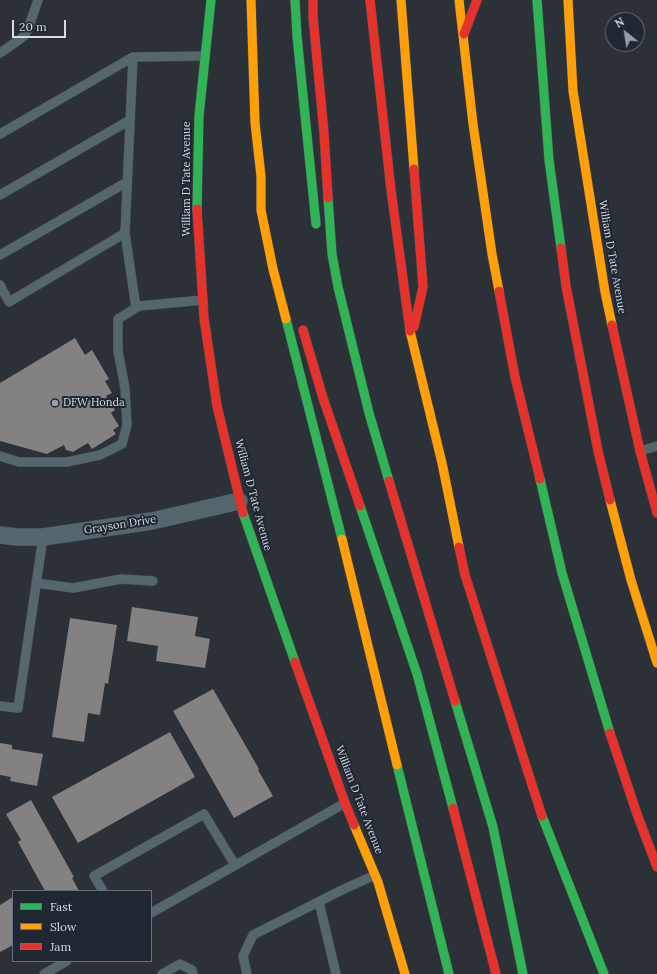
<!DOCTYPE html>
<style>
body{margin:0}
#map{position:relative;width:657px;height:974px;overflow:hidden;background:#2c3138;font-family:Lora,serif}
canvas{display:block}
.legend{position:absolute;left:12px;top:890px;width:140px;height:72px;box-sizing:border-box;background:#1e2732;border:1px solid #686f79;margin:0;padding:5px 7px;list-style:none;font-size:12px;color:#d6dce4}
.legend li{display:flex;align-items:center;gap:8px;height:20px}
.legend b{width:20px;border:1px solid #686f79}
.north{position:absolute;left:605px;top:12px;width:40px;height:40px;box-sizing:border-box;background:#1e2732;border:1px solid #686f79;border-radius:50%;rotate:330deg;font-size:11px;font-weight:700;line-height:16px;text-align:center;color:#d6dce4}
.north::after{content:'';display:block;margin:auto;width:14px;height:18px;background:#9aa0a8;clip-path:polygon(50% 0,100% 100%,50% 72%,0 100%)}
.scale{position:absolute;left:12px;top:20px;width:54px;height:18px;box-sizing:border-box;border:2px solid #d6dce4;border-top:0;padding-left:5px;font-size:12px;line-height:14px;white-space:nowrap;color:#d6dce4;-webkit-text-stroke:3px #1e2732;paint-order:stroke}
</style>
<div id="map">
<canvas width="657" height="974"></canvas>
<ul class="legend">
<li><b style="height:5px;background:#30b455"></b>Fast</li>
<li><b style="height:5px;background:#ff9f0a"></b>Slow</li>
<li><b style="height:5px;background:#e5322d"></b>Jam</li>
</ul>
<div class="north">N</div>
<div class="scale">20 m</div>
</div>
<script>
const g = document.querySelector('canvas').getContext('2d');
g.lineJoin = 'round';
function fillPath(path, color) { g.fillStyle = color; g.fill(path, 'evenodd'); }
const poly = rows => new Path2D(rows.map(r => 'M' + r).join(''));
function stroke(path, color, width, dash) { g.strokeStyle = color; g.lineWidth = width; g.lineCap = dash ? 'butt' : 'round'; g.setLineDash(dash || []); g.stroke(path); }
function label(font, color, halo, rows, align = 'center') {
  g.font = font + ' Lora,serif'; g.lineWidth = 4; g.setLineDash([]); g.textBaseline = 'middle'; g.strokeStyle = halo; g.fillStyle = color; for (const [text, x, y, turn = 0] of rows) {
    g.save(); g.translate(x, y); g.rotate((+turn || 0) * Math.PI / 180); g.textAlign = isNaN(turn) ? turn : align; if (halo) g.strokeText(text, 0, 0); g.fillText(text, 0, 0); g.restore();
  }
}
const building = poly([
 [75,338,85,355,92,350,109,379,105,381,112,393,106,396,115,410,111,413,119,426,113,430,116,434,92,449,88,443,73,452,66,450,64,445,47,454,0,441,0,383],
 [132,607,198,617,195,636,210,639,205,668,156,661,158,646,127,641],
 [70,618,117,625,108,684,105,683,100,715,88,713,84,742,52,737],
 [213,689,259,769,258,770,273,796,234,818,173,711],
 [170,732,195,777,78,843,52,797],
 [0,743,12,745,12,749,43,754,37,786,10,781,11,777,0,775],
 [31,800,74,877,72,878,79,891,45,891,18,842,21,840,6,814],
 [13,897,13,945,0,952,0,905]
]);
const lane = poly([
 [0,53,23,37,28,29,38,0],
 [0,134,133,57,205,56],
 [0,195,130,120],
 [125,233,133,57],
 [0,255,127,182],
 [0,285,9,302,125,233,136,308],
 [640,451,657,446],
 [0,456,19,462,67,462,100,455,122,444,127,425,125,388,118,351,118,319,139,306,203,300],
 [36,583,73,588,121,579,153,581],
 [0,706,18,708,43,537],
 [103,891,94,876,204,814,235,865],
 [319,902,336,974],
 [151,913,345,803],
 [44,974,67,961],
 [162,974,180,964,192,970,193,974],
 [247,974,243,956,253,935,342,890,375,875]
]);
const street = poly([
 [0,535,17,537,43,537,152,521,239,501]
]);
const fast = poly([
 [295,0,297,36,316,224],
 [537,0,549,160,561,248],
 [328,198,332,254,338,287,369,413,389,481],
 [197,209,199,116,211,0],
 [286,319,342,539],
 [540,479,562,573,610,733],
 [360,506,417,674,453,808],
 [243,513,295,662],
 [455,701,493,827,523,974],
 [397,765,449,974],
 [542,816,604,974]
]);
const slow = poly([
 [251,0,255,123,261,176,261,210,273,269,286,319],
 [401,0,414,169],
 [459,0,473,124,492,254,499,291],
 [568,0,573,91,605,292,612,325],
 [410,331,442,463,459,547],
 [610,500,631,580,657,663],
 [342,539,397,765],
 [354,825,378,882,405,974]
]);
const jam = poly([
 [313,0,313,17,324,133,328,198],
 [370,0,391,190,410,331],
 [464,34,477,0],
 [414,169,423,287,414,327],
 [197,209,204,318,217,406,243,513],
 [561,248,566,286,598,451,610,500],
 [499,291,515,377,540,479],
 [612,325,640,451,657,513],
 [303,330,323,398,360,506],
 [389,481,455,701],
 [459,547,465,575,542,816],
 [295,662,345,803,354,825],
 [610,733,637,814,657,867],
 [453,808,496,974]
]);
const markers = [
 [55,403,4,"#9aa0a8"]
];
const streetNames = [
 ["William D Tate Avenue",187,179,-90],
 ["William D Tate Avenue",612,257,80],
 ["William D Tate Avenue",253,495,75],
 ["Grayson Drive",120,525,-9],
 ["William D Tate Avenue",359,800,69]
];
const poiNames = [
 ["DFW Honda",63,403]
];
fillPath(building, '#838182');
stroke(lane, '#484c53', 10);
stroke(street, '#484c53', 18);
stroke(fast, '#484c53', 10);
stroke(slow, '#484c53', 10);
stroke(jam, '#484c53', 10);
stroke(lane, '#55676c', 9);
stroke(street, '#55676c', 17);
stroke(fast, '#30b455', 9);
stroke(slow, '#ff9f0a', 9);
stroke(jam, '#e5322d', 9);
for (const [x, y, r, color] of markers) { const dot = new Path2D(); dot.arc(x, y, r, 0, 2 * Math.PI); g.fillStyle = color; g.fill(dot); stroke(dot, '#1e2732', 1.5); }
label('11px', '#d6dce4', '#1e2732', streetNames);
label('11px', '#d6dce4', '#1e2732', poiNames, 'left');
</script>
